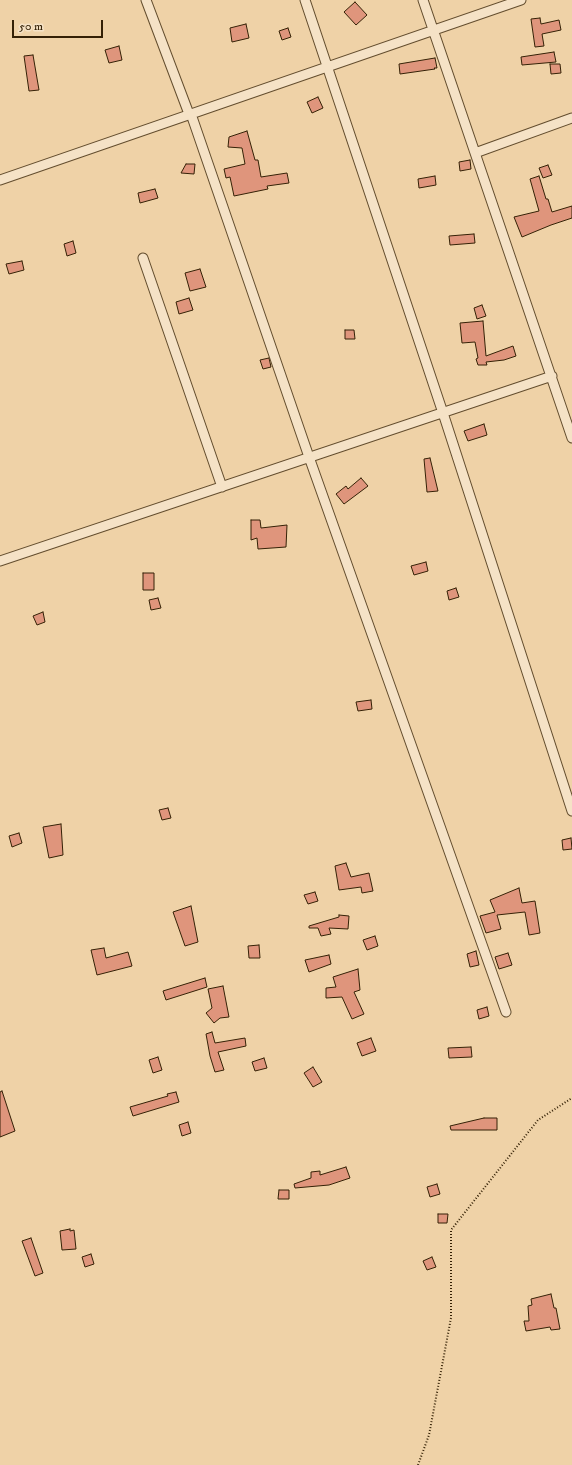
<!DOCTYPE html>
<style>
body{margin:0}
#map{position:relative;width:572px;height:1465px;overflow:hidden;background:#efd2a7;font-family:"IM FELL DW Pica",serif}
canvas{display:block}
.scale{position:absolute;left:12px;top:20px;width:91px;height:18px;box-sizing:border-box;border:2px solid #342106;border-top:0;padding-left:5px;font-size:12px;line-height:14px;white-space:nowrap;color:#342106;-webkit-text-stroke:3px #f5e2c6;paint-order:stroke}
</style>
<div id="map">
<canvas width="572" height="1465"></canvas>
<div class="scale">50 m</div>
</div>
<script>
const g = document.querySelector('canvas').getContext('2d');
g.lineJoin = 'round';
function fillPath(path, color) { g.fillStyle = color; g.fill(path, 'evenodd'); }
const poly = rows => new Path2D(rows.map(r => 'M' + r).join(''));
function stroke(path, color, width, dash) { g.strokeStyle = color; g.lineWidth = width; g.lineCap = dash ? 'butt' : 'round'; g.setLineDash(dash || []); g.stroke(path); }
const building = poly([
 [355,2,367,15,356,25,344,12,355,2],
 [540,18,541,24,559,20,561,30,542,34,544,46,535,47,531,19,540,18],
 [246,24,249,38,232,42,230,28,246,24],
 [288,28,291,37,282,40,279,31,288,28],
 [119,46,122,60,109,63,105,50,119,46],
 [554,52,556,62,522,65,521,57,554,52],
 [33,55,39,90,29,91,24,56,33,55],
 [435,58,437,68,434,68,435,69,400,74,399,64,435,58],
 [550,64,560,64,561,73,551,74,550,64],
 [318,97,323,108,312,113,307,102,318,97],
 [247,131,255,160,258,160,261,177,287,173,289,183,267,186,268,189,234,196,230,177,226,178,224,169,245,164,242,148,228,147,229,137,247,131],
 [470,160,471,169,460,171,459,162,470,160],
 [186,164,195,164,194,174,181,173,186,164],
 [548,165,552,175,543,178,539,168,548,165],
 [435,176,436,185,419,188,418,179,435,176],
 [539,176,546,199,548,199,552,212,572,206,572,218,551,225,522,237,514,217,539,211,530,179,539,176],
 [155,189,158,198,140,203,138,193,155,189],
 [474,234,475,243,450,245,449,236,474,234],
 [73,241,76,253,67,256,64,244,73,241],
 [22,261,24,270,9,274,6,264,22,261],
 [200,269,206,287,190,291,185,273,200,269],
 [189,298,193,310,179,314,176,302,189,298],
 [482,305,486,316,477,319,474,308,482,305],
 [483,321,486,356,513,346,516,356,504,360,486,362,487,365,478,365,476,359,478,358,475,342,462,343,460,323,483,321],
 [345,330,354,330,355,339,345,339,345,330],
 [269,358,271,367,263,369,260,360,269,358],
 [484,424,487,435,468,441,464,431,484,424],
 [430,458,438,491,427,492,424,459,430,458],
 [361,478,368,486,344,504,336,494,346,486,348,489,361,478],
 [251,520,260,520,261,528,287,525,286,547,258,549,257,538,251,540,251,520],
 [426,562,428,571,414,575,411,566,426,562],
 [143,573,154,573,154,590,143,590,143,573],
 [456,588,459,597,449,600,447,591,456,588],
 [158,598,161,608,151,610,149,600,158,598],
 [43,612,45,622,37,625,33,616,43,612],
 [371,700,372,709,358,711,356,702,371,700],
 [168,808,171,818,162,820,159,810,168,808],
 [61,824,63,855,49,858,43,827,61,824],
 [19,833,22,843,12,847,9,836,19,833],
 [571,838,572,849,563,850,562,840,571,838],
 [346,863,351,877,369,873,373,891,362,893,361,887,339,890,335,866,346,863],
 [519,888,522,903,535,901,540,933,529,935,525,912,497,915,501,929,486,933,480,916,495,912,490,900,519,888],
 [315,892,318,901,308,904,304,895,315,892],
 [191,906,198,942,185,946,173,912,191,906],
 [339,915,349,916,348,929,329,928,331,934,321,936,318,928,309,928,309,926,339,917,339,915],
 [375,936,378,946,367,950,363,940,375,936],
 [259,945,260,958,249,958,248,946,259,945],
 [104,948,106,958,128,952,132,966,97,975,91,950,104,948],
 [476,951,479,965,470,967,467,954,476,951],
 [508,953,512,965,499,969,495,957,508,953],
 [329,955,331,964,309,972,305,960,329,955],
 [358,969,360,990,354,992,364,1014,352,1019,342,997,326,998,326,988,336,987,333,977,358,969],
 [205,978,207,987,166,1000,163,991,205,978],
 [223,986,229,1017,220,1018,214,1023,206,1013,212,1008,208,989,223,986],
 [487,1007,489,1016,479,1019,477,1010,487,1007],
 [212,1032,215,1043,245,1038,246,1046,218,1052,224,1070,215,1072,210,1056,206,1034,212,1032],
 [371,1038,376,1051,362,1056,357,1043,371,1038],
 [471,1047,472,1057,449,1058,448,1048,471,1047],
 [158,1057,162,1070,153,1073,149,1060,158,1057],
 [264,1058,267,1068,255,1071,252,1062,264,1058],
 [313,1067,322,1082,313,1087,304,1073,313,1067],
 [2,1091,15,1131,0,1137,0,1092,2,1091],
 [176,1092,179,1102,133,1116,130,1107,168,1096,167,1094,176,1092],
 [484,1118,497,1118,497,1130,451,1130,450,1126,484,1118],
 [188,1122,191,1133,182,1136,179,1125,188,1122],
 [346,1167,350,1178,329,1185,295,1188,294,1184,311,1178,311,1172,320,1171,320,1175,346,1167],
 [437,1184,440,1194,430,1197,427,1187,437,1184],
 [279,1190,289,1190,289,1199,278,1199,279,1190],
 [438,1214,448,1214,447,1223,438,1223,438,1214],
 [70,1229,70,1231,74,1230,76,1249,62,1250,60,1231,70,1229],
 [31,1238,43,1273,35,1276,22,1241,31,1238],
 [91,1254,94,1264,85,1267,82,1257,91,1254],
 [432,1257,436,1267,427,1270,423,1261,432,1257],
 [551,1294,554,1308,556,1308,560,1329,551,1330,550,1327,526,1331,524,1321,529,1321,528,1306,532,1305,531,1299,551,1294]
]);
const path = poly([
 [418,1465,429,1435,451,1318,451,1230,538,1120,572,1098]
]);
const street = poly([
 [146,0,189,114],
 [305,0,443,413,572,811],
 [423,0,572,438],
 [191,114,309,457,506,1012],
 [475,153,572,118],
 [0,180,521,0],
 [143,258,222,487],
 [0,561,552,376]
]);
fillPath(building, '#df957c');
stroke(building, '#342106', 1);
stroke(street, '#634d2e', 11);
stroke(path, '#342106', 2, [1, 2]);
stroke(street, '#f5e2c6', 9);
</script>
